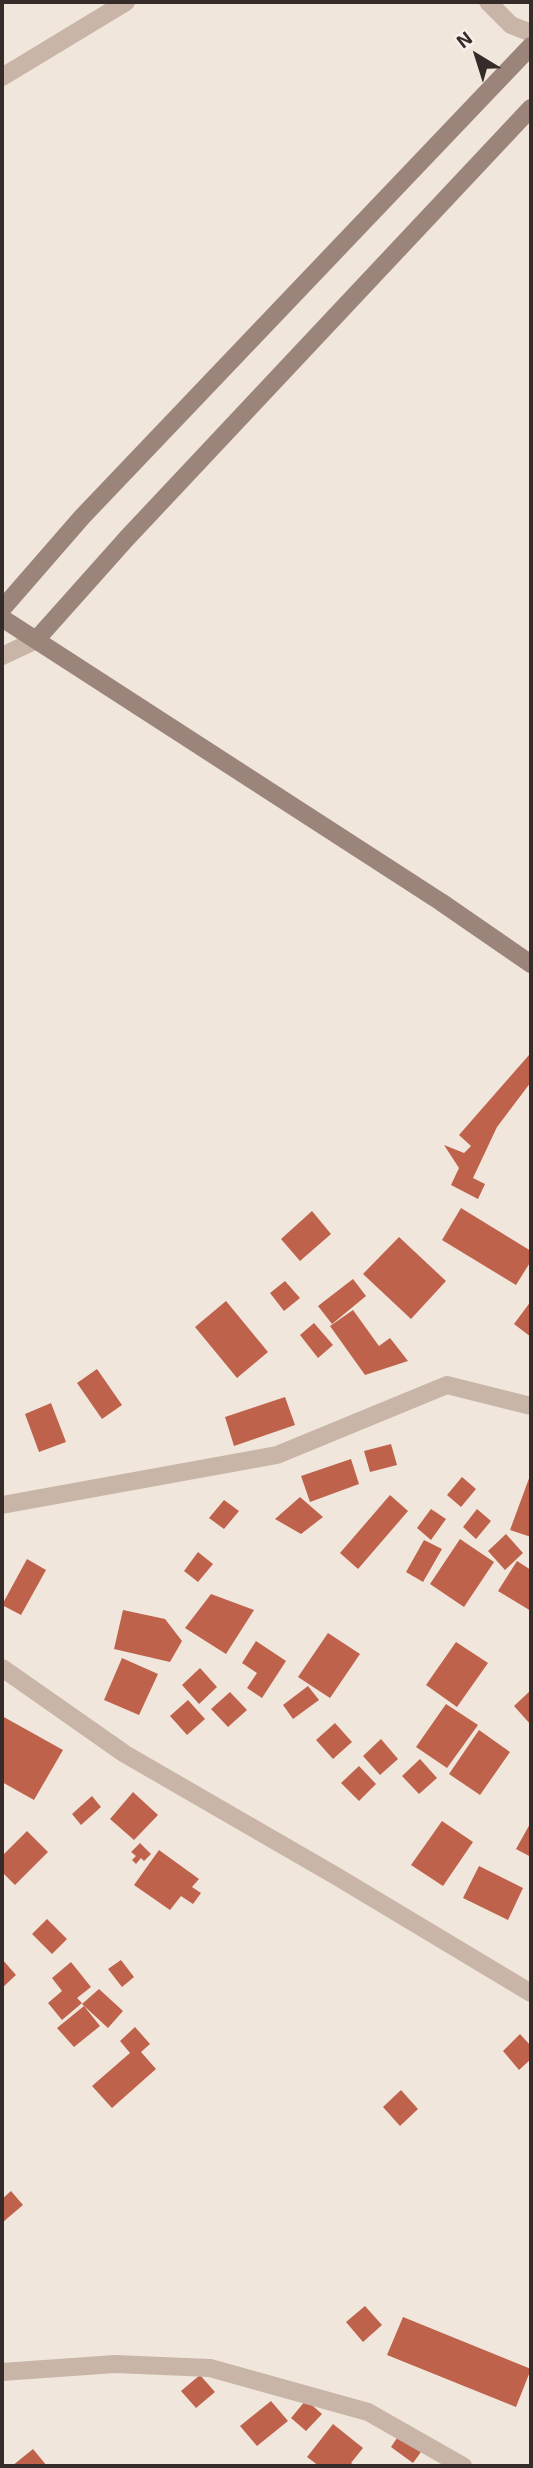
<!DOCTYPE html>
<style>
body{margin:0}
#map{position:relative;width:533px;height:2468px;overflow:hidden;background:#f0e6dc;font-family:"Exo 2",sans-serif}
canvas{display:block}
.frame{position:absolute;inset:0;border:4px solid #352b28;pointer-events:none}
.north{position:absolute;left:442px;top:21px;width:70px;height:70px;-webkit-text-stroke:5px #f8f0e8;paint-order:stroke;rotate:322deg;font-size:19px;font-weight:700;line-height:28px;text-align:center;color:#352b28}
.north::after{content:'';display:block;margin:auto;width:24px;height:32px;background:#352b28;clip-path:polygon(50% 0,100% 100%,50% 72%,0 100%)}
</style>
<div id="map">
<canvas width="533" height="2468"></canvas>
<div class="frame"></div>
<div class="north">N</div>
</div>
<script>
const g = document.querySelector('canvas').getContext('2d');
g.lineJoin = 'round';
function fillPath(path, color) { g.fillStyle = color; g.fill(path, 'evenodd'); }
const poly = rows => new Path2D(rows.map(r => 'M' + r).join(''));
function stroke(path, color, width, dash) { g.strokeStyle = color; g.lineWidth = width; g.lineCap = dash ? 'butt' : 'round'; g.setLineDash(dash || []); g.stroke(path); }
const building = poly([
 [529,1055,531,1056,531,1082,497,1127,473,1178,485,1184,478,1199,451,1185,459,1168,444,1145,464,1153,471,1146,459,1135],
 [461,1208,531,1251,531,1261,516,1285,442,1240],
 [312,1211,331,1234,300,1261,281,1239],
 [399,1237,446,1281,411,1319,363,1274],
 [353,1279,366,1296,332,1324,318,1306],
 [285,1281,300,1298,284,1311,270,1293],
 [226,1301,268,1352,237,1378,195,1327],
 [531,1301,531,1337,514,1324],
 [353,1310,379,1346,390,1338,408,1361,365,1375,330,1326],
 [314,1323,333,1345,318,1358,300,1335],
 [97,1369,122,1405,102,1419,77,1383],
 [285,1397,295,1425,234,1446,225,1417],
 [51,1403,66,1442,39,1452,25,1414],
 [391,1444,397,1465,370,1472,364,1451],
 [351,1459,359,1484,310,1502,301,1476],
 [531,1473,531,1537,510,1530],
 [462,1477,476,1489,461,1507,447,1495],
 [390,1495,408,1511,358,1569,340,1553],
 [300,1497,323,1517,301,1534,275,1519],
 [224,1500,239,1511,224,1529,209,1518],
 [431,1509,446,1519,431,1540,417,1528],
 [477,1509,491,1521,476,1539,463,1527],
 [506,1534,523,1553,505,1570,488,1551],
 [460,1539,494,1562,464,1607,430,1584],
 [424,1540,442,1549,423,1582,406,1572],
 [198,1552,213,1564,198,1582,184,1571],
 [27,1559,46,1570,21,1615,2,1605],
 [517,1561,531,1570,531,1611,498,1591],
 [211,1594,254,1610,226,1654,185,1628],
 [123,1610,165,1619,182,1641,170,1662,114,1649],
 [328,1633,360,1654,330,1698,298,1677],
 [256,1641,286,1661,262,1698,247,1688,257,1673,242,1663],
 [456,1642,488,1663,457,1707,426,1685],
 [122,1658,158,1674,139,1715,104,1700],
 [200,1668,217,1687,199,1704,182,1685],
 [308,1686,319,1700,293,1719,283,1705],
 [531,1690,531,1725,514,1706],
 [230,1692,247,1710,228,1727,211,1709],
 [188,1700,205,1719,187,1735,170,1716],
 [446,1704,478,1725,447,1768,416,1747],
 [2,1716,63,1750,34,1800,2,1782],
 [335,1723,352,1742,333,1759,316,1740],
 [479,1730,510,1752,480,1795,449,1774],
 [381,1739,398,1759,380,1775,363,1756],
 [420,1759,437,1778,419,1794,402,1776],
 [359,1766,376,1784,359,1801,341,1783],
 [133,1792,158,1815,134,1840,110,1819],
 [92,1796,101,1807,81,1825,72,1814],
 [442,1821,473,1842,443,1886,411,1865],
 [531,1822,531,1857,516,1849],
 [27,1831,48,1852,15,1885,2,1872,2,1856],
 [140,1843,151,1854,144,1861,141,1858,136,1864,132,1860,136,1856,131,1852],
 [159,1850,199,1879,192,1887,201,1893,193,1904,181,1896,170,1910,134,1885],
 [479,1866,523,1888,508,1920,463,1898],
 [47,1919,67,1939,52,1954,32,1934],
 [2,1959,16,1975,2,1988],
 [121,1960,134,1977,122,1987,108,1969],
 [71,1962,91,1987,77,1998,82,2003,62,2020,48,2003,62,1991,52,1978],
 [99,1989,123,2011,108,2028,82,2004],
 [84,2006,100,2026,74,2047,57,2028],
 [135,2027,150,2044,141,2052,156,2069,112,2108,92,2086,130,2053,120,2041],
 [520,2034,531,2046,531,2059,519,2070,503,2051],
 [401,2090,418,2109,400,2126,383,2107],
 [11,2191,23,2205,3,2222,2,2199],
 [365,2306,382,2325,363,2342,346,2322],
 [403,2317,531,2369,516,2407,387,2355],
 [200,2375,215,2392,196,2408,181,2391],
 [306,2400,322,2414,306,2431,291,2418],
 [271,2401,288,2421,257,2446,240,2426],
 [333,2424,363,2448,351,2463,355,2466,319,2466,307,2457],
 [399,2435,421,2452,413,2463,391,2447],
 [33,2449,47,2466,12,2466]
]);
const street = poly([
 [488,2,511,25,531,33],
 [2,77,126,2],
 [2,656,36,640],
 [2,1505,277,1455,447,1385,531,1406],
 [2,1668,125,1754,336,1876,531,1993],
 [2,2372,115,2364,210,2368,368,2412,463,2466]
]);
const secondary = poly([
 [2,609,82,517,531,46],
 [2,618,441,902,531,964],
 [36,640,127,538,531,108]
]);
fillPath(building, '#bf624b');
stroke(street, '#c8b5a8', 18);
stroke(secondary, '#9b847a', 18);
</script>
